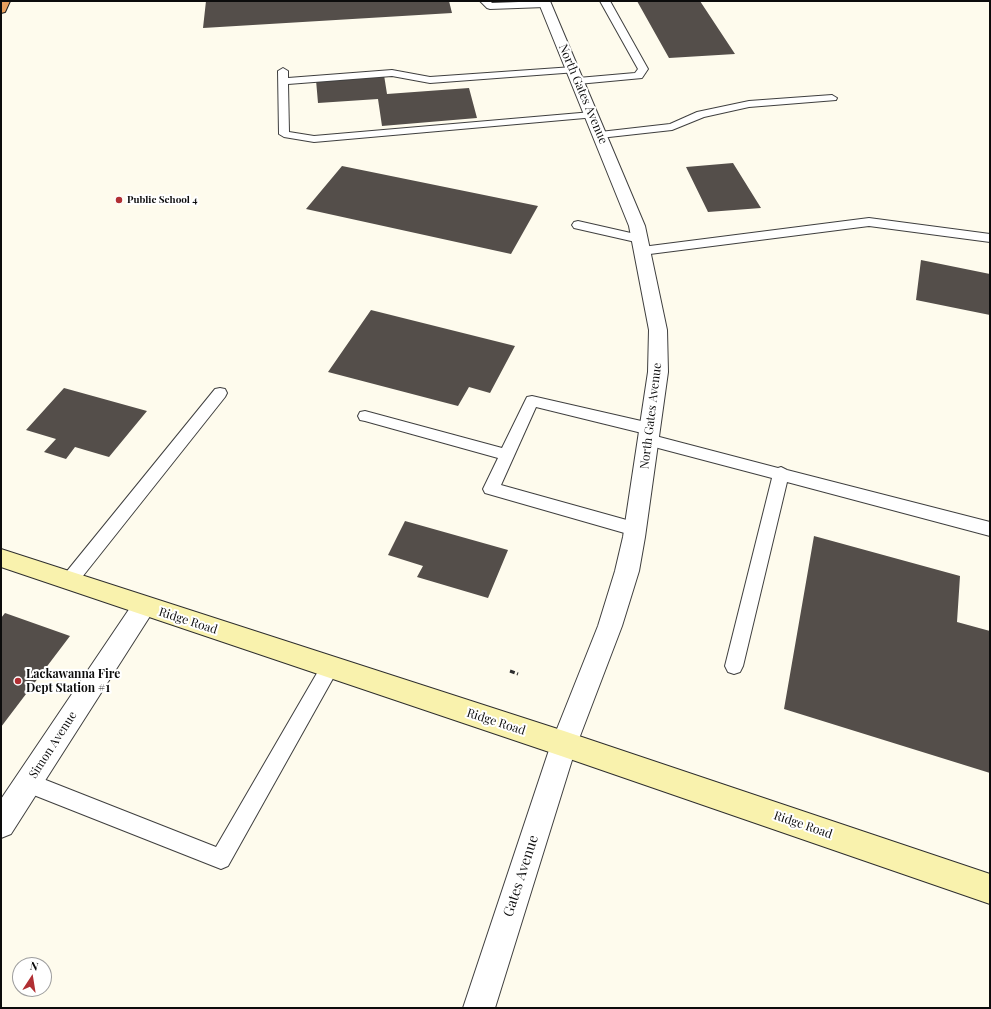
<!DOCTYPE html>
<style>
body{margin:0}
#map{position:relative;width:991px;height:1009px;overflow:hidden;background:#fefbed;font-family:"Playfair Display",serif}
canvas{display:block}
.frame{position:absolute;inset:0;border:2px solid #0c0c0c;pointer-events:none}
.north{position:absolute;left:12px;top:957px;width:40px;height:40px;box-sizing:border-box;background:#fff;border:1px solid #9e9e9e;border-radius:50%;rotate:12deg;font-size:11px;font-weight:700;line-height:16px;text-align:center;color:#0c0c0c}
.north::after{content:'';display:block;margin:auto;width:14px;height:18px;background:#b12f33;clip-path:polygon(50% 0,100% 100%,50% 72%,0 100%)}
</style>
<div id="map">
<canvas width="991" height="1009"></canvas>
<div class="frame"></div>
<div class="north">N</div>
</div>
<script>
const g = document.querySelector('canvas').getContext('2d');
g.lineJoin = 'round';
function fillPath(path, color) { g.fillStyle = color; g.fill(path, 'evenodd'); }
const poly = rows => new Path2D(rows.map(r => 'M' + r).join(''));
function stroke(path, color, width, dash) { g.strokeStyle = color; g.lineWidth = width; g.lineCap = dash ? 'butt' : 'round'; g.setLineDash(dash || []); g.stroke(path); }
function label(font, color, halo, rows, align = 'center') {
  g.font = font + ' "Playfair Display",serif'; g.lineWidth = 4; g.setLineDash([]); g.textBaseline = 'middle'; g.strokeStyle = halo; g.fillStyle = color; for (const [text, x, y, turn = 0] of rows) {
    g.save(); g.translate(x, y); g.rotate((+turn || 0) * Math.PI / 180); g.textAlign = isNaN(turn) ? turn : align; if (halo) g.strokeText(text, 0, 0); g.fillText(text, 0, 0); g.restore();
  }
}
const building = poly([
 [206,1,449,1,452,13,203,28],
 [637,1,700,1,735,54,669,58],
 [384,75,387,94,469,88,477,118,382,126,378,99,318,103,316,80],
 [733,163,761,208,708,212,686,167],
 [342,166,538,206,511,254,306,209],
 [921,260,990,274,990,315,916,300],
 [371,310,515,346,490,393,469,387,458,406,328,372],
 [64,388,147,411,109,457,75,447,66,459,44,452,56,439,26,430],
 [405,521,508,550,488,598,417,577,423,566,388,555],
 [814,536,960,576,957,622,990,631,990,773,784,709],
 [5,613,70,636,1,727,1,618]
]);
const path = poly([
 [510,671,518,674]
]);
const service = poly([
 [480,1,490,1,492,3,545,1,550,4,545,7,490,9,487,8,480,1],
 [600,1,610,1,648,69,642,78,578,84,573,81,578,78,635,73,638,69,600,1],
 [573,67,578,70,577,72,430,83,392,76,288,84,289,132,314,136,592,112,597,115,596,117,314,142,284,137,279,134,278,71,283,68,288,71,288,78,392,70,430,77,573,67],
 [832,95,837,98,836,100,749,107,704,117,672,130,600,138,595,135,600,132,670,124,697,112,749,101,832,95],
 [869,218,990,234,990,242,869,226,642,255,638,254,636,251,638,248,642,247,869,218],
 [578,221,644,236,646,239,644,242,640,243,574,228,572,225,574,222,578,221],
 [220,388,225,389,227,393,225,397,75,586,69,588,63,586,60,581,63,576,215,389,220,388],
 [532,396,650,423,655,425,657,429,655,433,650,435,536,407,501,485,641,524,643,529,641,534,635,536,485,493,483,489,498,458,365,421,360,420,358,416,360,412,365,411,502,448,525,401,527,397,532,396],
 [648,434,778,468,781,467,787,470,990,522,990,536,787,482,743,666,740,672,734,674,728,672,725,666,772,478,643,444,640,440,643,436,648,434],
 [330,659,336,661,339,667,336,673,228,866,221,869,21,790,18,783,21,776,28,773,216,847,324,661,330,659]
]);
const minor = poly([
 [538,1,550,1,645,226,667,330,668,372,645,537,639,571,622,626,577,744,495,1008,463,1008,551,744,598,626,615,571,623,537,648,372,649,330,629,226,538,1],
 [144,596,152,599,156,606,152,613,11,834,1,838,1,799,136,599,144,596]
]);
const secondary = poly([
 [1,549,564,731,990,874,990,904,564,757,1,567,1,549]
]);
const motorway = poly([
 [1,1,10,1,5,12,1,13,1,1]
]);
const markers = [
 [119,200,4,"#b12f33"],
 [18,681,4,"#b12f33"]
];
const farPoinames = [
 ["Public School 4",127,200]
];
const streetNames = [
 ["North Gates Avenue",583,94,67],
 ["North Gates Avenue",651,416,-83],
 ["Ridge Road",188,621,18],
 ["Ridge Road",496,722,18],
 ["Simon Avenue",53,745,-57],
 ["Ridge Road",803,825,19]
];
const poiNames = [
 ["Lackawanna Fire",26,674],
 ["Dept Station #1",26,688]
];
const nearStreetnames = [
 ["Gates Avenue",521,876,-72]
];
fillPath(building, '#544e4a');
stroke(service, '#3f3f3f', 2);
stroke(minor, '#3f3f3f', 2);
stroke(secondary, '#2e2e2e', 2);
stroke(motorway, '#1d1d1d', 2);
stroke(path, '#2e2e2e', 3, [5, 2.5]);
fillPath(service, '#fff');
fillPath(minor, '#fff');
fillPath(secondary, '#f9f2ad');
fillPath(motorway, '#e9a160');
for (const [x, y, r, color] of markers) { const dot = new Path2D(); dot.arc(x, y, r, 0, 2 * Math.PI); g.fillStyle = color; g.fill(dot); stroke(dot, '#fff', 1.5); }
label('bold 10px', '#0c0c0c', '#fff', farPoinames, 'left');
label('12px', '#0c0c0c', '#fff', streetNames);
label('bold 12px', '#0c0c0c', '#fff', poiNames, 'left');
label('14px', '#0c0c0c', '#fff', nearStreetnames);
</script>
